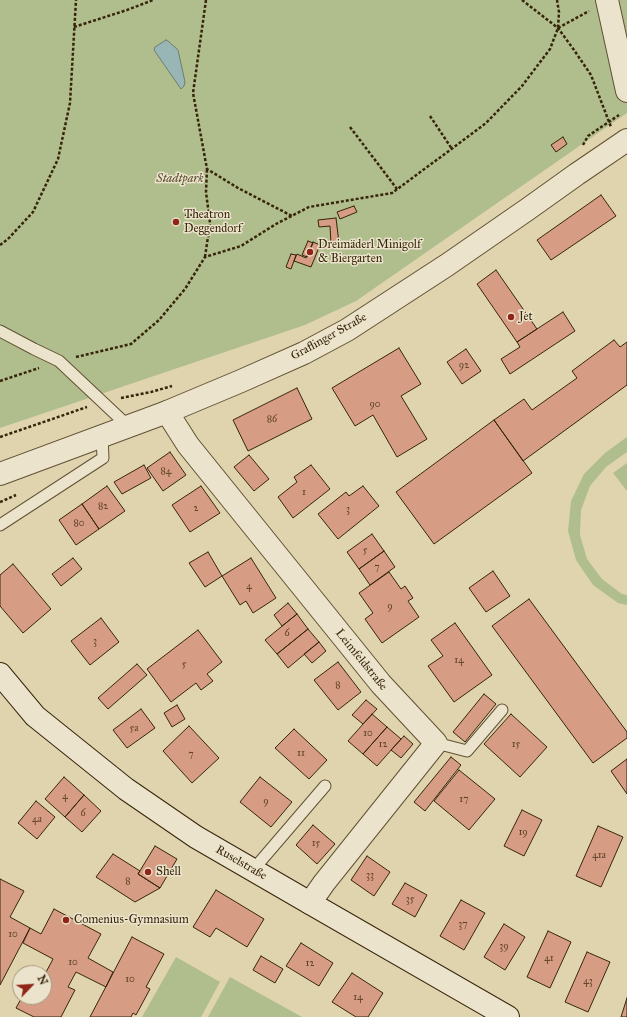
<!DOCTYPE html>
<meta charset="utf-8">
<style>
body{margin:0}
#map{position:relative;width:627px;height:1017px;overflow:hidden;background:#e0d4af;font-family:"IM FELL Great Primer",serif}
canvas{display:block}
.north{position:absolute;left:12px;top:965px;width:40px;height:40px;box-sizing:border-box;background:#ebe3cb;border:1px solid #a3977e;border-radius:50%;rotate:65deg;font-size:11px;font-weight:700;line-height:16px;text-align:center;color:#37250b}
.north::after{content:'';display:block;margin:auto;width:14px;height:18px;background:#8f2418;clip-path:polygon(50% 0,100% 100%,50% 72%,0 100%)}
</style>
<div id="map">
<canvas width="627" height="1017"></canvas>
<div class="north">N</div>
</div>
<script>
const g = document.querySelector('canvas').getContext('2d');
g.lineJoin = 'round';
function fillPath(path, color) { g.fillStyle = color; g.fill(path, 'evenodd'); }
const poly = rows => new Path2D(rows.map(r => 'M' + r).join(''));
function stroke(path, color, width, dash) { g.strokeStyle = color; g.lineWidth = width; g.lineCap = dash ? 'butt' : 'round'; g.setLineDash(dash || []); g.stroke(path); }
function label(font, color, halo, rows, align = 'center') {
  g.font = font + ' "IM FELL Great Primer",serif'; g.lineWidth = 3; g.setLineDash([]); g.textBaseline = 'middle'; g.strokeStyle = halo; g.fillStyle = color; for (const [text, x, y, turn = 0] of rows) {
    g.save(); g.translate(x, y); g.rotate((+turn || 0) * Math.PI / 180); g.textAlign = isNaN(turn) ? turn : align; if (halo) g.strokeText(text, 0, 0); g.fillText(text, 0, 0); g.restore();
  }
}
const green = poly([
 [0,0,627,0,627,113,356,301,305,325,0,428],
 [627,437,627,452,606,467,590,486,581,510,580,535,587,559,602,579,622,594,627,595,627,605,618,603,593,585,576,560,568,531,571,501,584,474,605,453],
 [627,463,627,491,613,473],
 [176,957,220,982,201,1017,142,1017],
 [230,977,302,1017,208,1017]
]);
const water = poly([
 [166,40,168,41,178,50,185,82,184,86,181,89,154,50,155,47,166,40]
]);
const building = poly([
 [563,137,567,144,556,152,551,145,563,137],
 [601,195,616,216,551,260,537,240,601,195],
 [354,206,357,212,340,219,337,212,354,206],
 [336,218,339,243,331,244,330,226,319,227,318,220,336,218],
 [308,241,313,243,307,257,302,255,308,241],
 [313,242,320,245,311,267,294,261,297,254,306,258,313,242],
 [291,254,296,255,291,269,286,267,291,254],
 [496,270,537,329,517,342,477,284,496,270],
 [563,312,575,331,510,374,501,359,520,347,517,342,563,312],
 [614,340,620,347,627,342,627,385,523,461,494,420,524,399,532,410,577,378,572,371,614,340],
 [399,348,421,384,401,396,427,439,397,457,373,415,355,426,332,388,399,348],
 [466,349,481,371,462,384,447,362,466,349],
 [297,388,312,419,248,451,233,420,297,388],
 [494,420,532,473,434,544,396,492,494,420],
 [170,452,186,475,163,491,147,468,170,452],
 [249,455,269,479,254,491,234,467,249,455],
 [144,465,151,478,122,494,114,482,144,465],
 [311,465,330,489,293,518,278,497,297,482,294,477,311,465],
 [107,486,125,511,99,529,82,504,107,486],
 [201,486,220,513,190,532,172,505,201,486],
 [363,486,379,506,338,539,318,514,346,492,349,496,363,486],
 [82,504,99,529,76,545,59,520,82,504],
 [372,534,384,551,359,569,347,552,372,534],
 [384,551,395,567,370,585,359,569,384,551],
 [208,552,222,576,205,587,189,563,208,552],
 [73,558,82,569,61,586,52,574,73,558],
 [251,558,276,598,253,613,246,601,240,605,222,576,251,558],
 [13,564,51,609,23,633,0,606,0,575,13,564],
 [493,571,510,596,486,612,469,588,493,571],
 [389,572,401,589,405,586,413,598,408,601,419,617,382,643,365,619,373,613,359,593,389,572],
 [529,599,627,732,627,738,593,763,492,626,529,599],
 [288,603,297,614,282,626,274,615,288,603],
 [297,614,308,629,277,654,265,640,297,614],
 [101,618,119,642,90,665,71,641,101,618],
 [455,623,492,675,454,702,428,666,443,656,431,640,455,623],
 [308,629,319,642,288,668,277,654,308,629],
 [198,630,222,662,207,674,213,681,201,690,196,683,171,702,147,669,198,630],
 [319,642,326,651,312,663,304,654,319,642],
 [338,662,361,692,338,710,314,680,338,662],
 [137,664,147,675,108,709,98,698,137,664],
 [484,694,496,704,465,742,453,732,484,694],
 [366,700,377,709,363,724,352,715,366,700],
 [177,705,185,719,172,727,164,713,177,705],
 [141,709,155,728,127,748,113,730,141,709],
 [372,714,387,727,363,754,348,741,372,714],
 [511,714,547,747,520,777,484,744,511,714],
 [189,726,219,758,192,783,163,751,189,726],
 [387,727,401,739,377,766,363,754,387,727],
 [294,729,327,760,309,779,275,748,294,729],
 [404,736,413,744,401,758,391,750,404,736],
 [451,757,461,765,425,811,414,802,451,757],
 [627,759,627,794,611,771,627,759],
 [459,770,495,799,469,830,434,801,459,770],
 [64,777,84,795,65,817,45,799,64,777],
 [260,777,292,802,271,827,240,802,260,777],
 [84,795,101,811,82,832,65,817,84,795],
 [36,801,55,817,37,839,18,823,36,801],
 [522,810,542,820,524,856,504,846,522,810],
 [313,825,335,844,317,864,296,845,313,825],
 [598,826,623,837,601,887,576,876,598,826],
 [155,846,177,859,160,888,138,874,155,846],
 [113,854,140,871,138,874,160,888,135,902,96,877,113,854],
 [367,856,390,872,374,896,351,880,367,856],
 [0,879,24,891,10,917,30,928,0,985,0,879],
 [405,883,427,895,415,917,392,904,405,883],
 [216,890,264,919,247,947,216,928,210,937,193,927,216,890],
 [461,900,485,913,464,950,440,936,461,900],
 [54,909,101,934,88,958,113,972,106,987,76,972,68,987,75,990,61,1017,34,1017,16,1008,22,997,44,997,44,974,45,974,53,959,23,943,30,928,41,934,54,909],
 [504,924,525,937,505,970,484,957,504,924],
 [548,931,571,942,550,988,527,977,548,931],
 [132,937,164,954,146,987,150,989,136,1015,133,1013,131,1017,90,1017,132,937],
 [301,943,333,963,319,986,286,966,301,943],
 [587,952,610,962,588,1012,565,1002,587,952],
 [261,956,283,969,275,983,253,970,261,956],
 [352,973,383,993,368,1017,356,1017,332,1002,352,973],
 [627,998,627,1017,621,1017,627,998]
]);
const path = poly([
 [206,0,193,93,207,169,238,188,292,216],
 [522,0,558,28,574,50,591,75,611,127],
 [74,27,127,10,153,0],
 [558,28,589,11],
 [430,116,452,149],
 [350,127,397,189],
 [583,145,588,136,619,115],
 [185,216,209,213],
 [0,245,8,239,33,212,58,159,70,103,76,0],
 [205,257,210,223,206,192,207,169],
 [76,357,131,344,159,320,185,289,205,257,241,246,276,224,309,207,392,193,442,156,486,123,522,86,550,49,558,28,559,12,557,0],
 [0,381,39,368],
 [121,398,151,392,172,386],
 [0,437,87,407],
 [0,502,16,495]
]);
const service = poly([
 [0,331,34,349,59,361,128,426],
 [0,525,103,458,102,436],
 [436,743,467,751,502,710],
 [253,870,325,786]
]);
const minor = poly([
 [607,0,627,91],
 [167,412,188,445,381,684,436,743,324,883,310,903]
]);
const tertiary = poly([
 [0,474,167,412,241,381,304,353,347,330,447,265,528,209,577,174,627,140]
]);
const secondary = poly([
 [0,674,35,716,126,789,196,837,310,903,508,1017]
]);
const markers = [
 [176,222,4,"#8f2418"],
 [310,252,4,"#8f2418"],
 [511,317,4,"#8f2418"],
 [148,872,4,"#8f2418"],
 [66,920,4,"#8f2418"]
];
const numberNames = [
 ["92",464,366],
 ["90",375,405],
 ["86",272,420],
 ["84",166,472],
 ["1",304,493],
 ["82",103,507],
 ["2",196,509],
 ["3",348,510],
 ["80",79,524],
 ["5",365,551],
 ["7",377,568],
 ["4",249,587],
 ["9",390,607],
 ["6",287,634],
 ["3",95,642],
 ["14",459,661],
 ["5",184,665],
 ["8",338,686],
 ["5a",134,729],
 ["10",368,734],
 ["12",383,745],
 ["15",516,745],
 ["11",301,754],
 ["7",191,755],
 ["4",65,797],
 ["17",464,800],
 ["9",266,802],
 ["6",83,814],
 ["4a",37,820],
 ["19",523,833],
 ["15",316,844],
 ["41a",599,856],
 ["33",370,876],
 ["8",128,882],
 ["35",410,900],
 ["37",463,925],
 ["10",13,935],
 ["39",504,947],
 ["41",549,959],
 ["10",73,963],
 ["12",310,964],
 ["10",130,980],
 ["43",588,982],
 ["14",358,998]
];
const parkNames = [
 ["Stadtpark",180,179]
];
const poiNames = [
 ["Theatron",184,215],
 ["Deggendorf",184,229],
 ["Dreimäderl Minigolf",318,245],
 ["& Biergarten",318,259],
 ["Jet",519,317],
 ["Shell",156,872],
 ["Comenius-Gymnasium",74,920]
];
const streetNames = [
 ["Graflinger Straße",329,337,-29],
 ["Leimfeldstraße",361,660,51],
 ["Ruselstraße",241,863,30]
];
fillPath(green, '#b0bd8c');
fillPath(water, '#97b6b5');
stroke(water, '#717c71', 1);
fillPath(building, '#d69c84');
stroke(building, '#37250b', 1);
stroke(service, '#615134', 13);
stroke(minor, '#615134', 24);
stroke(tertiary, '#615134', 24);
stroke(secondary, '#37250b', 24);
stroke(path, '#37250b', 2.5, [3, 2]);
stroke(service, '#ebe3cb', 11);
stroke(minor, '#ebe3cb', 22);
stroke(tertiary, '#ebe3cb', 22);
stroke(secondary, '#ebe3cb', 22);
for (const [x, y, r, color] of markers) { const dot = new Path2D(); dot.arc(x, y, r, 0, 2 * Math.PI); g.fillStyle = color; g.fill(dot); stroke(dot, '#ebe3cb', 1.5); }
label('10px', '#5f4329', null, numberNames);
label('italic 12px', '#554b2b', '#ebe3cb', parkNames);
label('12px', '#37250b', '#ebe3cb', poiNames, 'left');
label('12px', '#37250b', '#ebe3cb', streetNames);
</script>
